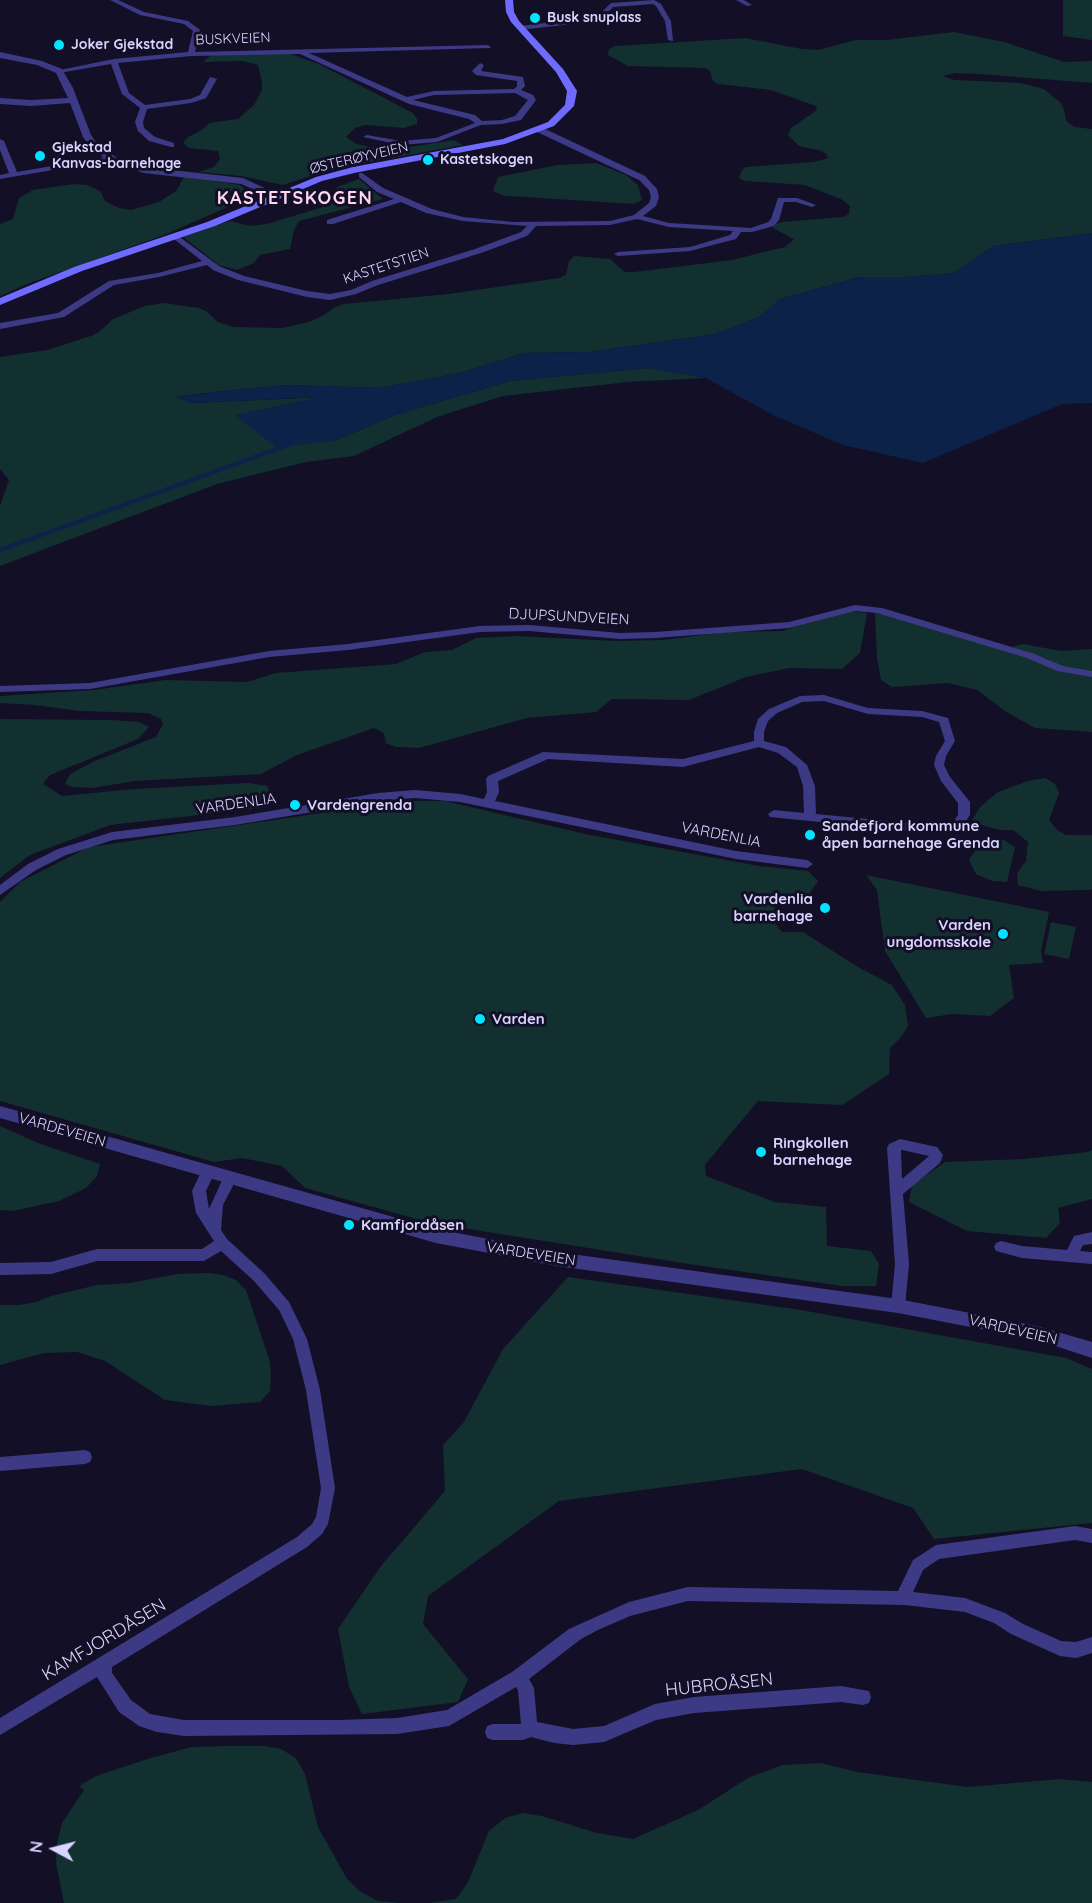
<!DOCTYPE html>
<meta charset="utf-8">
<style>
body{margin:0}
#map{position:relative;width:1092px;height:1903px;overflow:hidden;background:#130f26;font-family:Quicksand,sans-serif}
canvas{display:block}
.north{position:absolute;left:24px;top:1819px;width:60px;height:60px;-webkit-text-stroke:4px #130f26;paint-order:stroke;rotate:277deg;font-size:16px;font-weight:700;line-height:24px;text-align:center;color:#d9d4ff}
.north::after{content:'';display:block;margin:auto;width:21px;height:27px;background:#d9d4ff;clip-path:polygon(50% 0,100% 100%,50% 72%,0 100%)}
</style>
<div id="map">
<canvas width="1092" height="1903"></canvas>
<div class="north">N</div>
</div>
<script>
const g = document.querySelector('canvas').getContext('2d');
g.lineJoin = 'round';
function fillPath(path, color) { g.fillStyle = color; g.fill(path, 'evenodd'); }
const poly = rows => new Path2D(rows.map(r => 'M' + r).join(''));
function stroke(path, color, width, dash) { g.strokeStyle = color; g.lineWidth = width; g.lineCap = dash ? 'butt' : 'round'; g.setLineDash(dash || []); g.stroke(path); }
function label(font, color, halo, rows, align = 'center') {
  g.font = font + ' Quicksand,sans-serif'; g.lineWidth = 6; g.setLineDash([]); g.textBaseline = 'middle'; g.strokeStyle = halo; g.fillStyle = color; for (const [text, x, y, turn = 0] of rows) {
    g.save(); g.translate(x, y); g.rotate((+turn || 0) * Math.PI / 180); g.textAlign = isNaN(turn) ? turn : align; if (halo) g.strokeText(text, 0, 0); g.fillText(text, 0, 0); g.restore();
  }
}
const green = poly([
 [1063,0,1092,0,1092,40,1063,36],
 [954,32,1004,42,1064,62,1092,61,1092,83,979,74,955,73,943,76,954,80,1021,83,1044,89,1060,102,1064,109,1066,120,1070,124,1075,127,1092,129,1092,233,993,246,954,273,908,277,860,277,780,299,759,317,715,334,590,352,524,353,460,373,379,388,289,385,221,391,177,397,193,403,326,397,334,441,395,415,510,381,649,368,706,378,628,382,503,396,437,417,354,456,306,462,217,484,0,566,0,506,9,480,0,469,0,357,47,350,91,336,99,332,113,319,145,306,164,303,199,308,206,311,218,322,233,327,282,328,309,322,324,315,335,307,344,304,449,294,559,278,566,275,569,261,574,256,610,259,625,272,634,272,732,260,785,247,794,239,773,228,776,224,782,222,843,217,849,214,850,206,841,199,805,185,745,181,739,178,742,170,746,167,814,162,828,158,827,155,822,151,799,146,788,135,791,128,817,110,816,106,771,90,718,84,713,81,710,71,705,68,628,66,608,55,609,49,615,46,745,38,802,49,818,50,856,40,887,40],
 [276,52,293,55,319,64,413,113,417,119,417,124,404,128,365,125,355,128,346,137,356,144,381,149,403,148,454,140,463,145,333,169,283,185,241,176,199,172,214,167,220,159,218,151,189,148,183,143,188,137,202,130,210,123,238,119,254,105,262,90,262,82,258,65,243,61,203,62,212,54],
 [596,163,626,175,638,185,642,200,634,204,525,197,504,196,493,191,498,177,558,165],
 [184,177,240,185,250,194,237,203,164,235,27,284,0,296,0,224,13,219,19,198,33,190,74,184,87,185,100,191,105,201,119,208,131,210,159,202,176,191],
 [359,179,383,199,299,221,294,230,290,249,260,255,254,263,237,270,219,265,183,237,230,221,250,226,267,224,330,205,337,187],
 [840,610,867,613,860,653,842,669,789,668,746,677,689,700,612,699,596,712,527,718,419,748,396,747,386,743,384,733,374,728,297,755,261,774,135,781,92,788,73,787,65,784,70,774,95,761,156,737,163,724,161,719,148,713,80,711,34,705,0,703,0,696,94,690,165,680,247,682,276,673,396,664,425,652,452,650,476,638,515,636,615,641,663,640,726,632,783,631],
 [881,612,1049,663,1049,659,1011,647,1023,644,1061,651,1092,649,1092,732,1035,728,1005,711,977,690,948,683,892,687,881,680,877,658,875,613],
 [0,719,113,720,139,722,149,727,138,739,50,775,43,784,62,796,134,789,248,783,268,786,270,807,110,825,30,855,0,878],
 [1045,778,1055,784,1059,793,1049,820,1057,830,1066,835,1092,835,1092,889,1089,890,1041,891,1018,885,1017,873,1026,861,1028,842,1013,830,1000,830,971,822,980,807,998,792,1028,781],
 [377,801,445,801,585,834,759,866,808,871,818,881,810,893,775,904,773,921,782,932,803,932,858,967,892,985,905,1005,908,1026,901,1037,890,1048,889,1074,842,1105,758,1101,705,1165,706,1176,775,1202,826,1207,827,1246,871,1251,879,1264,876,1286,842,1286,689,1264,431,1223,305,1188,282,1166,242,1158,214,1162,0,1101,0,902,20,882,89,847,335,811],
 [983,839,1004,840,1015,847,1007,882,992,881,976,874,969,860],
 [866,875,1049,912,1041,951,1043,963,1009,965,1014,998,990,1016,953,1014,926,1018,885,951,877,890],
 [1051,922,1076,927,1069,959,1044,954],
 [0,1126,38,1143,100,1164,97,1176,86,1188,59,1201,13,1211,0,1210],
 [1092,1150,1092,1199,1058,1208,1060,1223,1046,1238,967,1231,909,1202,912,1185,945,1162,1024,1159,1088,1152],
 [209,1273,223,1275,236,1280,246,1290,270,1362,271,1376,270,1391,260,1402,211,1406,165,1400,105,1361,77,1352,44,1353,0,1365,0,1305,19,1305,36,1302,51,1296,97,1285,130,1283,177,1274],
 [568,1277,801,1310,1066,1358,1092,1369,1092,1523,934,1539,913,1508,802,1469,559,1501,428,1596,423,1624,468,1679,458,1702,362,1714,349,1687,338,1629,381,1566,445,1491,443,1445,464,1422,503,1349],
 [228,1746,264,1746,281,1749,296,1758,305,1774,318,1827,347,1879,361,1892,378,1901,400,1903,64,1903,56,1863,57,1843,62,1823,84,1790,79,1786,96,1776,154,1757,192,1747],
 [821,1763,857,1772,968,1787,1060,1779,1092,1782,1092,1903,429,1903,456,1899,467,1884,489,1831,505,1818,523,1813,542,1816,597,1833,633,1839,698,1810,748,1778,782,1765]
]);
const water = poly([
 [1092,233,1092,403,1062,404,923,463,843,445,773,415,706,378,649,368,510,381,395,415,334,441,276,447,235,415,320,397,193,403,175,398,221,391,289,385,379,388,460,373,524,353,590,352,715,334,759,317,780,299,861,277,908,277,954,273,993,246]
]);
const stream = poly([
 [0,550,288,445]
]);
const minor = poly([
 [110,0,118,0,144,12,188,21,200,30,195,52,488,45,491,47,490,48,309,53,407,97,434,91,514,89,517,86,517,81,476,75,472,71,480,63,484,65,481,71,523,77,525,86,521,90,533,95,536,100,521,120,502,124,481,125,437,142,401,145,363,137,367,135,401,141,436,138,475,123,469,119,409,104,300,54,191,56,118,63,129,93,145,105,190,99,200,95,210,77,217,79,206,98,191,103,147,109,143,122,144,128,155,137,174,143,174,147,171,147,149,141,138,131,135,122,140,108,122,94,111,64,59,73,55,71,114,59,188,52,193,31,184,24,140,15,110,0],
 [515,93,528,100,515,116,502,120,482,121,475,115,413,100,434,95,515,93],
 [654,0,661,4,671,21,673,41,668,40,665,21,656,6,653,4,613,7,601,19,591,22,519,30,516,28,519,26,597,17,611,3,654,0],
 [736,0,744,0,752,5,747,6,736,0],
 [537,128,543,128,645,176,657,189,659,197,656,206,643,216,669,223,751,228,768,222,771,219,778,198,797,198,816,205,812,207,796,202,784,202,779,220,774,226,752,232,741,232,736,239,690,251,618,256,614,254,618,252,690,247,730,235,733,231,669,227,637,219,610,225,536,226,527,236,481,253,378,285,356,294,330,300,307,297,238,280,213,270,207,265,159,277,114,285,64,317,0,329,0,323,58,313,109,281,158,273,202,261,174,239,174,235,177,235,219,266,244,276,307,291,330,294,351,290,372,281,475,249,521,232,527,226,463,221,426,213,401,202,333,224,327,224,327,220,394,199,377,192,359,177,359,173,362,173,383,188,432,209,463,217,513,222,610,221,634,215,649,203,651,197,649,190,639,180,537,132,537,128],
 [0,139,4,141,17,172,111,156,115,158,111,160,0,179,0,175,9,173,0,150,0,139],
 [855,605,882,608,1035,654,1063,666,1092,671,1092,677,1057,671,1027,658,877,613,855,611,789,628,655,638,620,639,529,631,480,632,348,650,269,657,90,689,0,692,0,686,90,683,269,651,348,644,480,626,529,625,620,633,655,632,789,622,855,605],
 [824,695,868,708,922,711,948,718,955,741,946,756,944,765,950,777,970,802,970,815,962,827,948,831,909,831,770,817,768,814,774,810,804,813,803,786,797,767,778,753,759,747,683,767,548,759,498,781,499,792,495,801,736,851,807,860,813,864,807,868,736,859,460,802,415,798,378,801,235,825,113,840,66,855,36,870,0,895,0,885,28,864,58,849,112,832,235,817,378,793,415,790,460,794,484,799,487,792,486,779,488,776,543,752,683,759,754,741,754,732,758,719,769,709,800,696,824,695],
 [824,701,868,714,922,717,939,722,945,741,936,756,934,765,941,781,958,803,958,815,954,821,948,823,909,823,816,814,815,786,807,765,786,747,764,741,764,732,768,721,777,713,802,702,824,701],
 [900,1139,937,1147,943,1155,940,1163,903,1194,909,1264,905,1306,903,1310,898,1312,893,1310,891,1306,895,1264,887,1148,889,1144,900,1139],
 [901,1150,902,1150,929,1156,902,1179,901,1150],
 [208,1167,213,1168,215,1172,206,1191,209,1209,225,1174,230,1173,235,1174,237,1178,223,1205,221,1230,227,1239,264,1273,289,1302,307,1339,320,1390,335,1488,328,1524,322,1534,307,1547,112,1667,112,1673,131,1700,150,1714,184,1720,340,1720,397,1718,447,1710,512,1672,569,1629,629,1602,688,1587,898,1591,913,1560,936,1545,1075,1526,1092,1529,1092,1543,1075,1540,939,1559,923,1570,913,1592,965,1598,1005,1613,1023,1624,1061,1641,1076,1642,1092,1637,1092,1653,1076,1658,1060,1656,1011,1634,994,1623,965,1612,905,1605,688,1601,630,1616,598,1630,581,1639,529,1679,534,1688,537,1722,573,1729,604,1726,655,1704,694,1697,841,1686,869,1691,871,1697,869,1703,863,1705,841,1702,694,1713,656,1720,604,1742,573,1745,554,1743,531,1737,523,1740,493,1740,487,1738,485,1732,487,1726,493,1724,521,1724,518,1690,516,1687,449,1726,397,1734,184,1736,157,1732,139,1726,119,1712,97,1677,0,1735,0,1718,297,1537,312,1524,316,1517,321,1488,306,1390,293,1339,279,1310,254,1281,221,1251,204,1261,97,1261,51,1274,0,1275,0,1263,51,1262,97,1249,202,1249,214,1241,196,1213,192,1191,203,1168,208,1167],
 [1092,1232,1092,1244,1083,1245,1080,1251,1092,1252,1092,1264,1022,1258,996,1251,994,1247,996,1243,1001,1241,1022,1246,1067,1250,1074,1236,1092,1232],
 [85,1450,90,1452,92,1457,90,1462,85,1464,0,1471,0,1457,85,1450]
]);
const tertiary = poly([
 [0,52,42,61,62,69,73,88,91,135,99,146,119,159,145,167,243,178,282,196,274,198,241,184,144,173,113,163,93,150,83,137,70,103,31,106,0,104,0,98,31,100,68,98,56,73,37,65,0,58,0,52],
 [0,1106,436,1229,557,1252,898,1299,1037,1326,1092,1342,1092,1358,1037,1340,898,1313,557,1266,436,1243,0,1118,0,1106]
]);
const secondary = poly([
 [505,0,513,0,514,12,519,21,563,69,577,91,574,106,554,126,505,144,354,173,322,181,215,226,82,271,0,305,0,298,74,267,207,222,316,177,353,167,503,139,548,122,565,105,567,91,556,72,511,22,506,12,505,0]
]);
const markers = [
 [535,18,6,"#00e5ff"],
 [59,45,6,"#00e5ff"],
 [40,156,6,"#00e5ff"],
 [428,160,6,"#00e5ff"],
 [295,805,6,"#00e5ff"],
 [810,835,6,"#00e5ff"],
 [825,908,6,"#00e5ff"],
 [1003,934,6,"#00e5ff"],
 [480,1019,6,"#00e5ff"],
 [761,1152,6,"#00e5ff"],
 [349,1225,6,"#00e5ff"]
];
const farPoinames = [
 ["Busk snuplass",547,18],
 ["Joker Gjekstad",71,45],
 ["Gjekstad",52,148],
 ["Kanvas-barnehage",52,164],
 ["Kastetskogen",440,160]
];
const farStreetnames = [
 ["BUSKVEIEN",233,39,-2],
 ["ØSTERØYVEIEN",359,158,-13],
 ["KASTETSTIEN",386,266,-18]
];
const streetNames = [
 ["DJUPSUNDVEIEN",569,617,3],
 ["VARDENLIA",236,804,-8],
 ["VARDENLIA",721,835,11],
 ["VARDEVEIEN",62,1130,16],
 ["VARDEVEIEN",531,1254,9],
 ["VARDEVEIEN",1013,1330,13]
];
const poiNames = [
 ["Vardengrenda",307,805],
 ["Sandefjord kommune",822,826],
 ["åpen barnehage Grenda",822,843],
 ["Vardenlia",813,899,"right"],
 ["barnehage",813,916,"right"],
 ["Varden",991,925,"right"],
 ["ungdomsskole",991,942,"right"],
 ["Varden",492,1019],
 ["Ringkollen",773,1143],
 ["barnehage",773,1160],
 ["Kamfjordåsen",361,1225]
];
const farDistrictnames = [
 ["KASTETSKOGEN",295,199]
];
const nearStreetnames = [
 ["KAMFJORDÅSEN",104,1640,-31],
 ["HUBROÅSEN",719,1685,-6]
];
fillPath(green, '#12302f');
fillPath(water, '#0c2248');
stroke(stream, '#0c2248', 4);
fillPath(minor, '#3d3a85');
fillPath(tertiary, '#3d3a85');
fillPath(secondary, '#6f6bff');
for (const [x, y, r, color] of markers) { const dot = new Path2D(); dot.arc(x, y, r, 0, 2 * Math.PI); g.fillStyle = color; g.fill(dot); stroke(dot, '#130f26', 2); }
label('bold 14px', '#d9d4ff', '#130f26', farPoinames, 'left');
label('14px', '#d9d4ff', '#130f26', farStreetnames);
label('15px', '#d9d4ff', '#130f26', streetNames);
label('bold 15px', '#d9d4ff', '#130f26', poiNames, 'left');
g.letterSpacing = '1.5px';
label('bold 18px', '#ffd6f0', '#130f26', farDistrictnames);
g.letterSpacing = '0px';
label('18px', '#d9d4ff', '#130f26', nearStreetnames);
</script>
